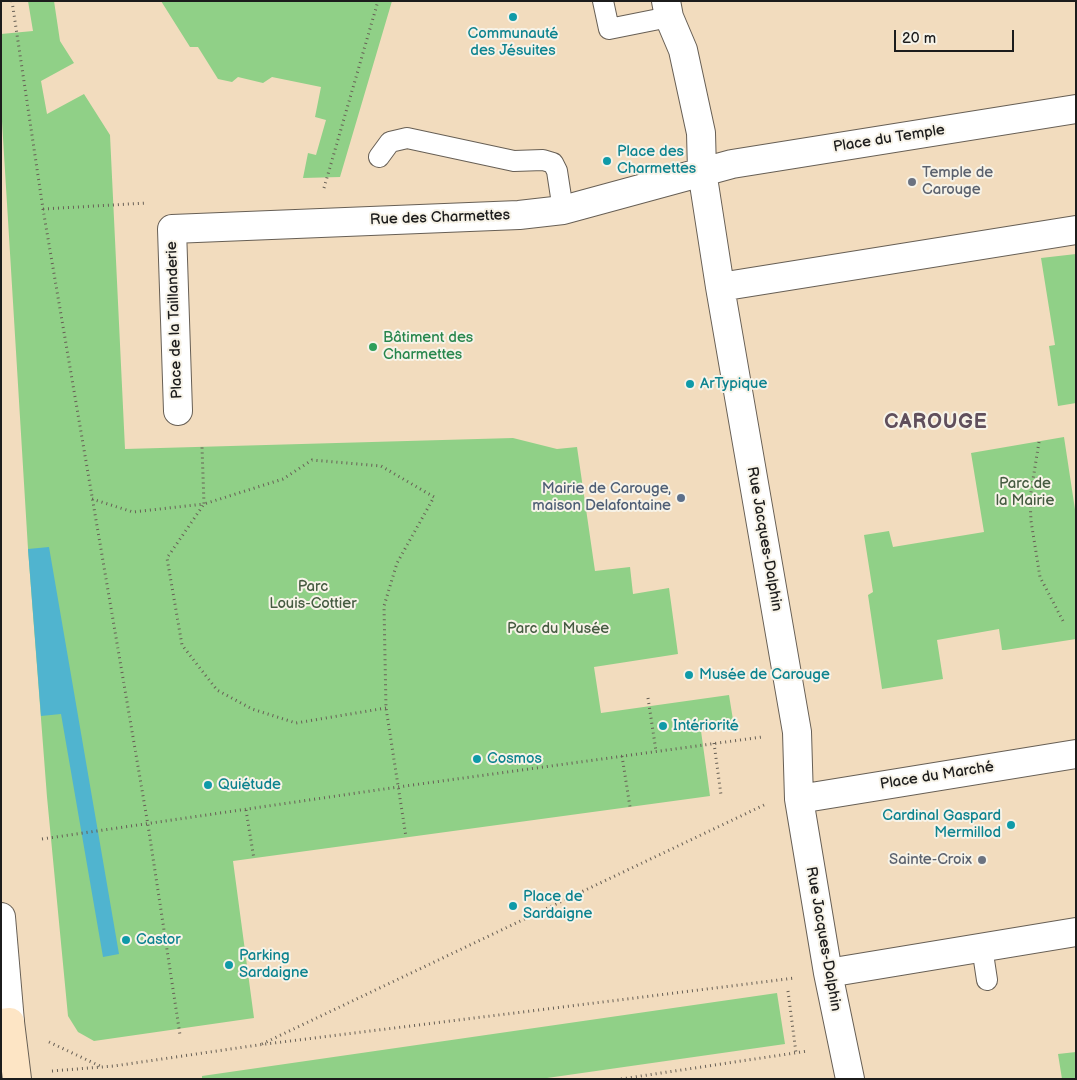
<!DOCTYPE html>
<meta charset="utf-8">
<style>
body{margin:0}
#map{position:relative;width:1077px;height:1080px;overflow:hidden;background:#f2dcbe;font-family:"Balsamiq Sans",sans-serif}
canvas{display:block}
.frame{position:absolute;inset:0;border:2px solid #1c1c1c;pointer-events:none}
.scale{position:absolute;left:894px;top:30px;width:120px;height:22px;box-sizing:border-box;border:2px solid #1c1c1c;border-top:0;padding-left:6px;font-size:15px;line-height:18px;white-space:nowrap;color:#1c1c1c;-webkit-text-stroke:4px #f7f3e8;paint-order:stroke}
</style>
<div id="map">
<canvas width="1077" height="1080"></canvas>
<div class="frame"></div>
<div class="scale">20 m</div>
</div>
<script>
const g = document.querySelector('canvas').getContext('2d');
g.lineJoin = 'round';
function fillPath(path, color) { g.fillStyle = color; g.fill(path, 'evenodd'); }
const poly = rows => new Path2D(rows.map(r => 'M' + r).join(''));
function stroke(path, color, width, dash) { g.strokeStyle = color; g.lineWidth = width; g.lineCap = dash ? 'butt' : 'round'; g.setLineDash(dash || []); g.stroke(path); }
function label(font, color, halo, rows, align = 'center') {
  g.font = font + ' "Balsamiq Sans",sans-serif'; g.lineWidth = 4; g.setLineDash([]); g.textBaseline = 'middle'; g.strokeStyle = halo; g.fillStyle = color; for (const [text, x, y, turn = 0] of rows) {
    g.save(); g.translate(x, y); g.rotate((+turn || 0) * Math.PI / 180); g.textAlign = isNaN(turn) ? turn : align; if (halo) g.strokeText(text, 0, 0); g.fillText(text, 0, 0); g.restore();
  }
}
const green = poly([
 [28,1,54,1,60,41,74,63,41,81,47,114,84,94,110,135,125,449,513,438,557,449,577,447,595,571,630,567,633,594,669,588,678,654,594,667,601,713,729,695,734,726,701,731,710,796,233,861,254,1018,94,1041,78,1032,68,1016,47,797,28,549,1,105,1,34,33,31],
 [161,1,392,1,340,177,303,178,308,153,316,155,326,120,315,117,321,87,272,77,263,83,238,77,232,82,218,79,198,47,190,47],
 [1076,254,1076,403,1058,406,1049,346,1055,345,1041,258],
 [1064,437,1076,516,1076,639,1005,650,1002,650,999,629,937,640,943,679,882,689,868,595,873,592,864,535,889,531,893,547,984,532,971,453],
 [777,993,785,1044,540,1079,202,1079,202,1076],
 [1076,1052,1076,1079,1062,1079,1058,1054]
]);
const water = poly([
 [49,547,119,954,103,957,61,714,41,716,28,549]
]);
const path = poly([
 [12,1,43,209,148,825,180,1035],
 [324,188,378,1],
 [43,209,147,203],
 [1039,442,1030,498,1031,521,1040,577,1063,621],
 [92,499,133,512,204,504,202,447],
 [648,698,656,751],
 [386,708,296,723,252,709,217,690,182,645,167,558,204,504,283,479,312,460,381,466,434,497,397,563,384,606,386,708,406,837],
 [714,743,721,795],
 [622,756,630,807],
 [246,810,254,859],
 [42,839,398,787,762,737],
 [788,991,796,1053],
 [49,1042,102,1067],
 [262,1044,764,805],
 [52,1071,114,1066,258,1045,795,978],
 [621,1079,808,1051]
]);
const service = poly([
 [603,1,609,29,669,17],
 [379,157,390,142,407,138,514,161,543,160,553,163,557,171,563,210],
 [982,947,987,980]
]);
const minor = poly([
 [666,1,669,17,683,50,701,133,702,171,720,287,797,732,799,799,828,973,850,1079],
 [720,287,1076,230],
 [178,411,172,229,519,215,563,210,732,164,1076,109],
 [799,799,1076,754],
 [828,973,1076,932]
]);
const tertiary = poly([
 [1,917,10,1022]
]);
const secondary = poly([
 [1,1023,10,1022,17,1079]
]);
const markers = [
 [513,17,5,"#0f9aa8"],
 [607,161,5,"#0f9aa8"],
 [912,182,5,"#6b7280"],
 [373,347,5,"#2e9e5b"],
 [690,384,5,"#0f9aa8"],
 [681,498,5,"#5c6f8a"],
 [689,675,5,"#0f9aa8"],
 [663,726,5,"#0f9aa8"],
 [477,759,5,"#0f9aa8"],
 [208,785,5,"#0f9aa8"],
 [1011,825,5,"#0f9aa8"],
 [982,860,5,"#6b7280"],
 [513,906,5,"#0f9aa8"],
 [126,940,5,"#0f9aa8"],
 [229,965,5,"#0f9aa8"]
];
const cultureNames = [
 ["Communauté",513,34,"center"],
 ["des Jésuites",513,51,"center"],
 ["Place des",617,152],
 ["Charmettes",617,169],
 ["ArTypique",700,384],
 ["Musée de Carouge",699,675],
 ["Intériorité",673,726],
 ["Cosmos",487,759],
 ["Quiétude",218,785],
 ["Cardinal Gaspard",1001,816,"right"],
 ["Mermillod",1001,833,"right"],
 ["Place de",523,897],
 ["Sardaigne",523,914],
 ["Castor",136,940],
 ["Parking",239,956],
 ["Sardaigne",239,973]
];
const streetNames = [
 ["Place du Temple",889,139,-9],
 ["Rue des Charmettes",440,218,-2],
 ["Place de la Taillanderie",175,320,-92],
 ["Rue Jacques-Dalphin",764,539,80],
 ["Place du Marché",937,776,-9],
 ["Rue Jacques-Dalphin",823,939,80]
];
const worshipNames = [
 ["Temple de",922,173],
 ["Carouge",922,190],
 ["Sainte-Croix",972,860,"right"]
];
const leisureNames = [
 ["Bâtiment des",383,338],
 ["Charmettes",383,355]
];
const parkNames = [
 ["Parc de",1025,484],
 ["la Mairie",1025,501],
 ["Parc",313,587],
 ["Louis-Cottier",313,604],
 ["Parc du Musée",558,629]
];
const serviceNames = [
 ["Mairie de Carouge,",671,489],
 ["maison Delafontaine",671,506]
];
const districtNames = [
 ["CAROUGE",936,423]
];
fillPath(green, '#90d087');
fillPath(water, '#50b4cf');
stroke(service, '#675f55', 22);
stroke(minor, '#675f55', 30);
stroke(tertiary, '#675f55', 30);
stroke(secondary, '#675f55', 30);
stroke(path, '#675f55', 3, [1, 4]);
stroke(service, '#fff', 20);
stroke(minor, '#fff', 28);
stroke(tertiary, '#fff', 28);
stroke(secondary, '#fde5c5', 28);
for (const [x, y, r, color] of markers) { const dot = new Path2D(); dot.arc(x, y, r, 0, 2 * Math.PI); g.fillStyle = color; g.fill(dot); stroke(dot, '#f7f3e8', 2); }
label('15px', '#0d838f', '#f7f3e8', cultureNames, 'left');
label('15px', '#1c1c1c', '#f7f3e8', streetNames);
label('15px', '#5b616d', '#f7f3e8', worshipNames, 'left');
label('15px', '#27864d', '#f7f3e8', leisureNames, 'left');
label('15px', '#455b41', '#f7f3e8', parkNames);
label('15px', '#4e5e75', '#f7f3e8', serviceNames, 'right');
g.letterSpacing = '1px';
label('bold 20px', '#604f5c', '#f7f3e8', districtNames);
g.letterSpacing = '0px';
</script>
